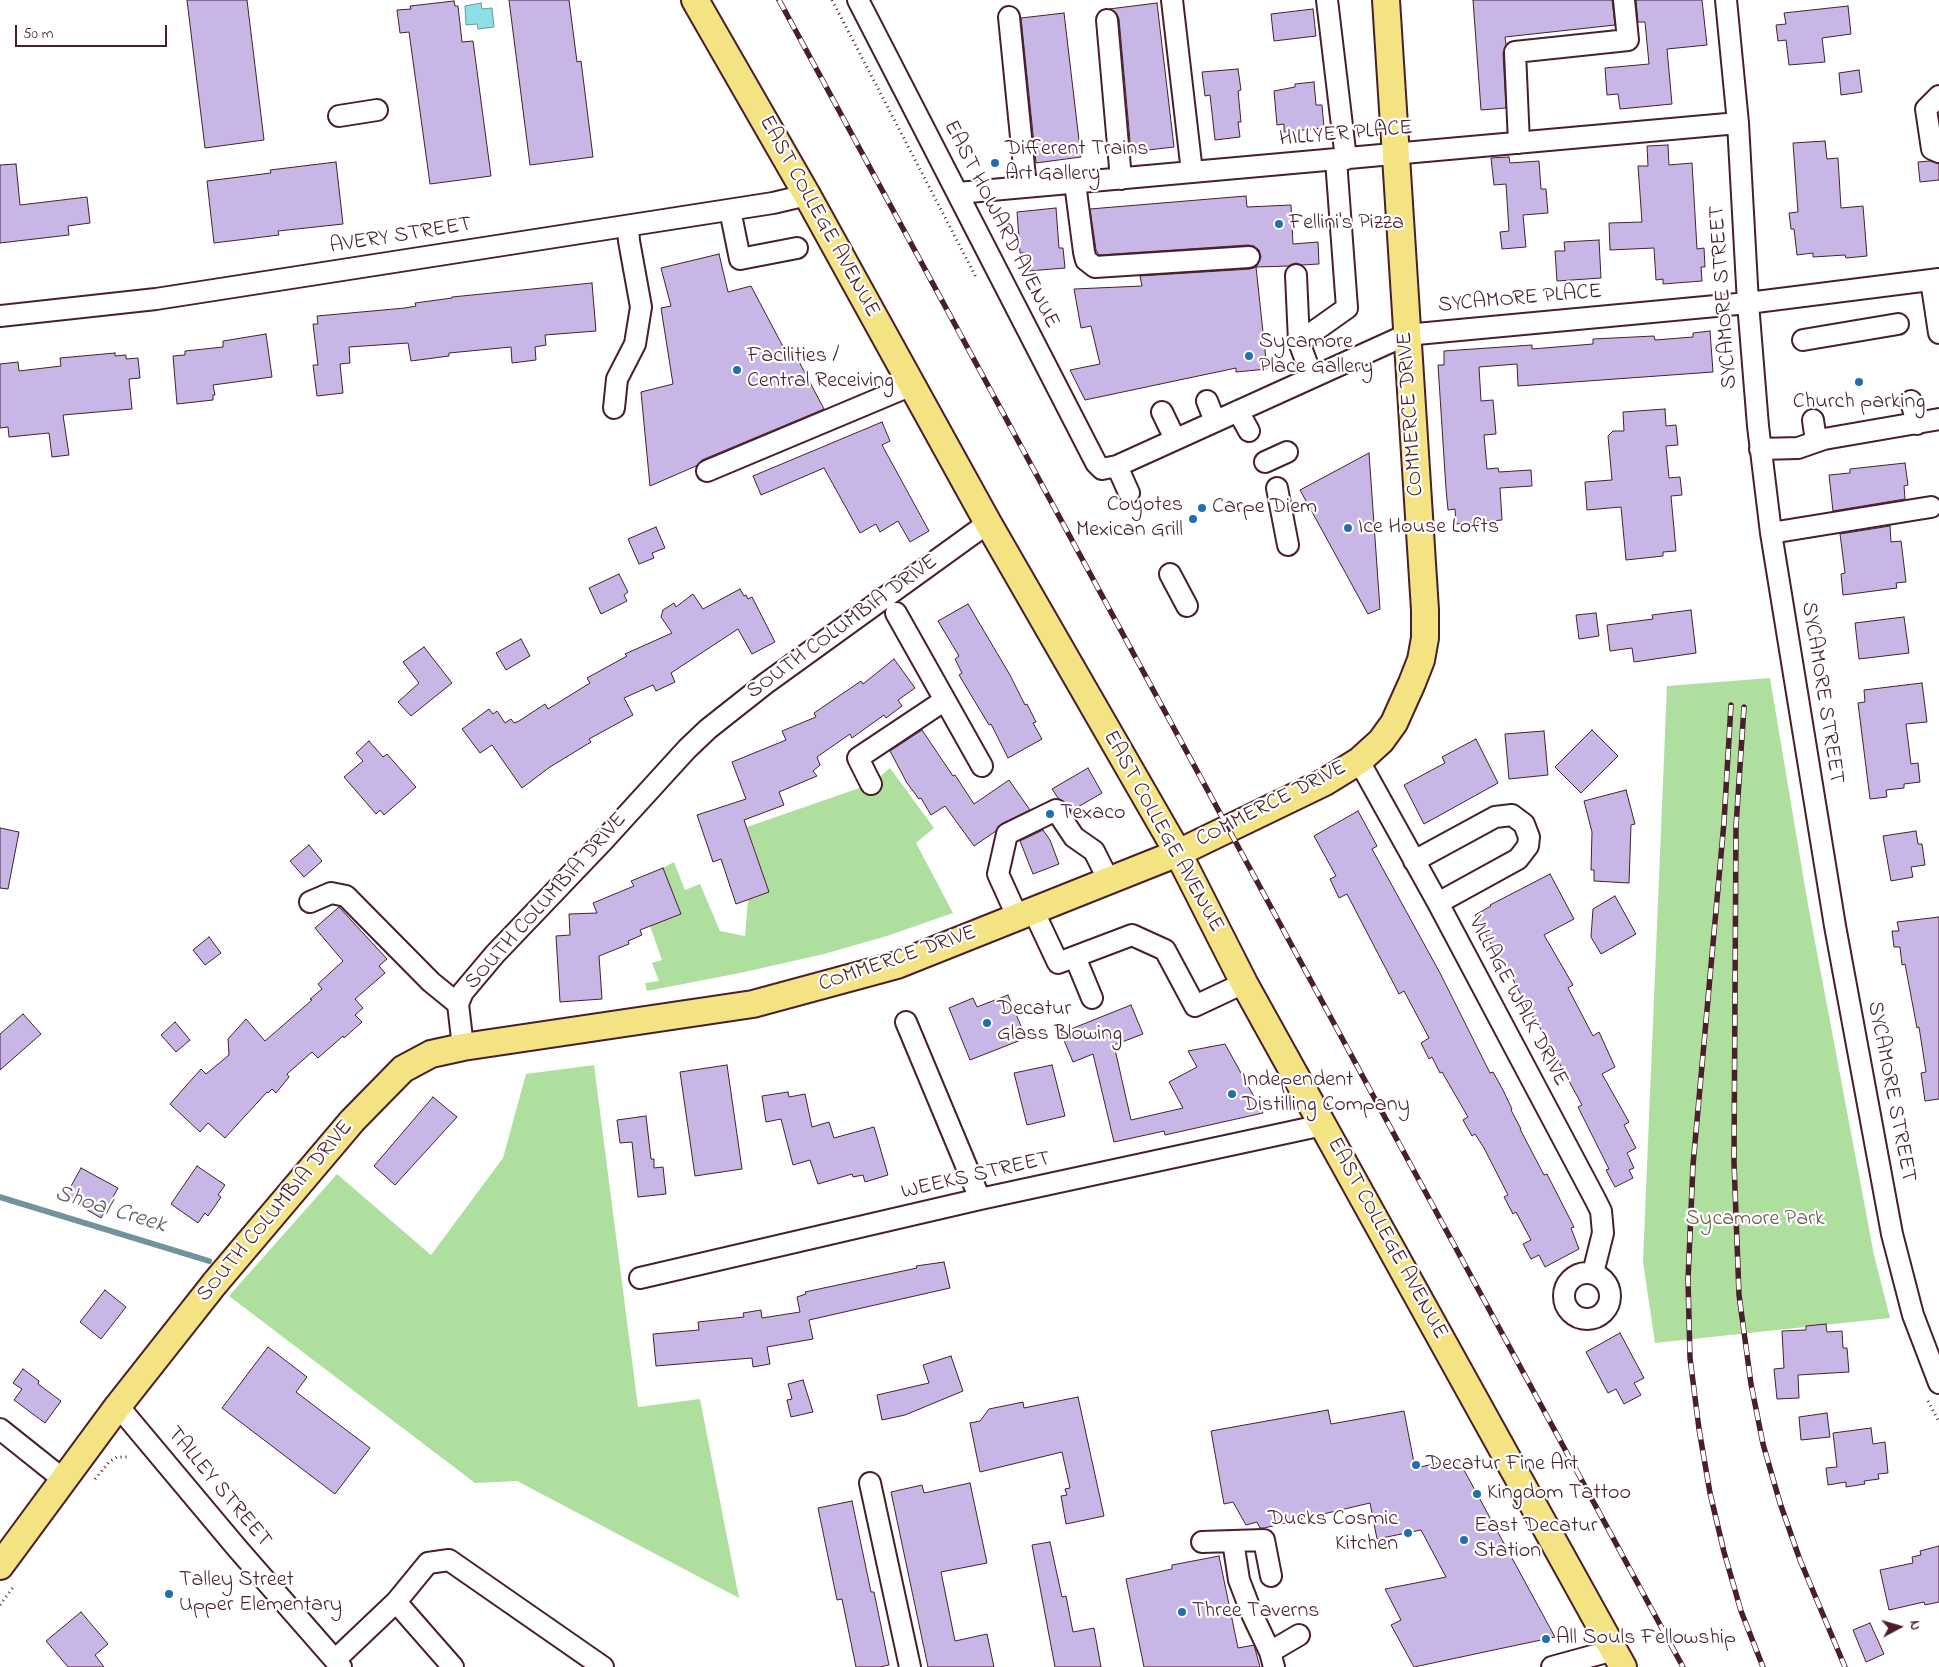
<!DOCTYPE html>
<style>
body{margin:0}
#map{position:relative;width:1939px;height:1667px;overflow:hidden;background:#fff;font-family:"Indie Flower",sans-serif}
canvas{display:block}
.north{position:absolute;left:1874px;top:1602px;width:50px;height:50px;-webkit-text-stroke:4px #fff;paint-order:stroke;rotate:84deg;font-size:14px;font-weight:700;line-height:20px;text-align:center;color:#4a1f2b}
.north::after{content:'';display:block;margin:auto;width:18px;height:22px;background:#4a1f2b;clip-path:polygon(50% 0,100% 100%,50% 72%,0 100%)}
.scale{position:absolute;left:15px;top:25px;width:152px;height:22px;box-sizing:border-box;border:2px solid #4a1f2b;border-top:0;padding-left:6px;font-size:15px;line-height:18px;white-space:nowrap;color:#4a1f2b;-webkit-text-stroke:4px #fff;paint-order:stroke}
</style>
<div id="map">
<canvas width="1939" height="1667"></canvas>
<div class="north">N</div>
<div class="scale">50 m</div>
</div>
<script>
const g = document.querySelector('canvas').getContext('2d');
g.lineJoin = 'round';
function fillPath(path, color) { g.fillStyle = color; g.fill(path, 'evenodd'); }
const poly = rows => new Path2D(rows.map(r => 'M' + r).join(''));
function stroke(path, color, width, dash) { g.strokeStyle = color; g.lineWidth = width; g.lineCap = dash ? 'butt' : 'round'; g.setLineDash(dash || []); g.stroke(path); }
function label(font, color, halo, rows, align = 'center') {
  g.font = font + ' "Indie Flower",sans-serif'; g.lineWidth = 4.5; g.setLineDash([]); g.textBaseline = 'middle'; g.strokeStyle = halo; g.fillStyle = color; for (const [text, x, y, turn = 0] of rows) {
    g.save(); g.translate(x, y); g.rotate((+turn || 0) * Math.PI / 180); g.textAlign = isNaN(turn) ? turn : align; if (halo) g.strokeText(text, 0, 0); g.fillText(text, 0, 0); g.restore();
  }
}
const green = poly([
 [1770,678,1807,899,1874,1255,1890,1318,1655,1343,1643,1262,1667,686],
 [890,768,934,828,916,843,953,913,887,936,824,954,740,973,647,991,645,983,659,981,652,963,662,960,650,926,663,868,674,862,685,890,700,884,720,931,745,936,748,900,769,892,747,827,871,784],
 [594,1065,638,1407,700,1399,739,1598,517,1481,475,1483,229,1296,337,1174,431,1255,503,1158,526,1074]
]);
const water = poly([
 [481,3,482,9,492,8,494,27,478,29,477,24,466,25,465,6,481,3]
]);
const stream = poly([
 [0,1197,209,1261]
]);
const building = poly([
 [187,0,247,0,264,140,205,148,187,0],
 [509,0,569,0,577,62,581,61,593,157,530,165,509,0],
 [1473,0,1612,0,1615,25,1505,37,1506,45,1503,53,1506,108,1481,110,1473,0],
 [1636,0,1702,0,1707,45,1667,49,1672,104,1620,109,1618,94,1607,95,1605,68,1649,64,1645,22,1638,22,1636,0],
 [454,1,455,6,458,6,462,42,473,41,491,176,430,184,409,32,400,33,397,10,411,9,410,6,454,1],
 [1157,3,1174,147,1131,152,1119,19,1116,13,1109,9,1157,3],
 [1848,6,1851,34,1822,38,1825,62,1789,65,1786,40,1778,41,1776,25,1786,24,1784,13,1848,6],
 [1313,9,1316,36,1274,41,1271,14,1313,9],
 [1064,13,1081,157,1036,163,1021,18,1064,13],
 [1238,69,1241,90,1238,91,1241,122,1238,122,1240,137,1215,140,1210,95,1205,96,1202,72,1238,69],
 [1859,70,1862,92,1841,95,1839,73,1859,70],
 [1314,82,1316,105,1322,105,1324,128,1284,132,1284,124,1277,125,1274,91,1295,87,1295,84,1314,82],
 [1825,141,1827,159,1838,158,1841,208,1863,206,1867,256,1846,258,1845,255,1813,257,1813,253,1797,255,1794,229,1791,229,1789,213,1798,212,1793,143,1825,141],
 [1668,145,1669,165,1692,163,1697,249,1704,248,1705,267,1701,267,1702,281,1663,284,1663,279,1656,280,1654,248,1610,250,1609,223,1642,222,1638,166,1648,166,1647,146,1668,145],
 [1509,157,1510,163,1539,161,1541,189,1546,189,1548,213,1523,215,1526,247,1502,249,1500,232,1509,231,1506,184,1494,185,1491,158,1509,157],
 [1930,161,1939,164,1939,180,1920,182,1918,162,1930,161],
 [336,162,343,224,278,231,279,235,214,243,207,181,271,173,270,170,336,162],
 [16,164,20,205,87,197,90,223,68,226,69,235,0,243,0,165,16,164],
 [1246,196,1247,207,1291,205,1293,244,1318,242,1319,264,1302,265,1296,263,1289,266,1256,267,1267,369,1236,372,1236,368,1085,400,1070,370,1100,364,1091,326,1081,328,1074,289,1142,286,1140,276,1250,269,1256,267,1261,257,1259,250,1254,246,1248,245,1099,255,1096,250,1090,209,1246,196],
 [1056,208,1059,248,1063,248,1065,268,1028,271,1027,253,1020,253,1017,212,1056,208],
 [1599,240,1601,278,1557,281,1555,251,1565,251,1564,242,1599,240],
 [719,254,728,292,751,286,788,356,795,354,824,409,702,460,696,466,650,486,641,392,673,384,661,308,671,306,661,268,719,254],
 [592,283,596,331,545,335,546,345,535,347,536,360,512,363,511,347,449,353,449,356,411,361,408,343,349,347,350,363,340,364,343,393,317,396,313,365,318,365,313,324,318,324,317,316,405,308,416,306,415,303,452,298,452,297,592,283],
 [1710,331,1713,372,1518,386,1517,364,1479,367,1481,401,1493,400,1496,434,1484,435,1487,469,1498,468,1499,472,1531,470,1532,486,1500,488,1502,520,1456,524,1455,509,1448,510,1446,489,1438,365,1444,365,1444,351,1532,345,1532,349,1593,344,1593,339,1654,336,1655,340,1693,337,1693,333,1710,331],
 [266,334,272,377,213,385,215,395,213,395,213,400,177,404,173,356,185,355,185,351,223,347,223,341,266,334],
 [115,353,115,356,126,355,126,359,138,358,140,378,129,379,132,409,63,415,69,455,52,457,49,433,9,437,8,427,0,428,0,364,18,362,19,371,61,366,60,358,115,353],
 [1665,409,1666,426,1676,425,1678,445,1666,446,1669,478,1680,477,1682,495,1671,496,1676,551,1663,552,1663,556,1626,560,1621,507,1587,510,1585,482,1612,480,1608,436,1613,431,1624,431,1623,412,1665,409],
 [882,422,890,441,882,445,929,531,910,542,898,521,880,532,876,524,860,533,824,468,761,495,753,476,882,422],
 [1369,453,1380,609,1368,614,1300,490,1369,453],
 [1905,463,1908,485,1904,486,1905,499,1833,511,1829,475,1850,473,1850,469,1905,463],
 [1890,526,1891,542,1901,541,1906,582,1896,583,1897,588,1843,595,1841,574,1845,573,1840,534,1890,526],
 [656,527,665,548,652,553,654,558,639,564,628,539,656,527],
 [619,574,628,592,624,595,627,601,601,614,589,588,619,574],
 [740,589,744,596,746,595,748,599,752,597,775,642,752,654,738,629,671,673,675,682,656,691,653,685,624,698,633,715,589,739,591,742,550,767,522,788,492,745,480,753,462,729,489,709,493,714,497,711,505,723,511,719,514,723,519,721,545,704,548,709,590,683,587,678,627,656,625,654,672,633,661,617,663,610,674,603,676,607,693,594,703,609,740,589],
 [968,604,1010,675,1025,705,1027,704,1036,722,1033,723,1042,739,1008,758,991,724,989,725,959,675,962,673,955,659,959,656,938,621,968,604],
 [1691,610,1696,653,1634,662,1632,648,1610,651,1607,625,1653,619,1652,615,1691,610],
 [1596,613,1599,636,1579,639,1576,615,1596,613],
 [1904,617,1909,653,1859,659,1855,623,1904,617],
 [521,639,530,656,506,670,496,653,521,639],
 [424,647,452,683,411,716,398,702,419,683,403,662,424,647],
 [894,659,915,688,898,700,902,706,886,718,884,715,852,738,850,734,817,757,820,765,813,771,817,776,779,792,784,805,744,820,769,892,736,904,721,859,713,862,697,815,746,799,732,762,786,740,782,731,816,717,814,713,861,681,863,684,894,659],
 [1922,683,1927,722,1906,724,1911,764,1918,763,1920,782,1904,784,1904,788,1886,790,1887,797,1870,799,1858,703,1865,702,1864,690,1922,683],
 [922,730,953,776,955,775,974,804,1009,780,1030,810,1001,824,996,831,974,846,945,806,931,815,921,798,919,799,907,783,890,751,922,730],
 [1592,730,1618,756,1581,793,1555,767,1592,730],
 [1544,731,1548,775,1509,779,1505,734,1544,731],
 [1476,739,1498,783,1424,824,1404,785,1445,763,1442,757,1476,739],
 [369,741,383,757,387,754,416,787,384,815,380,810,376,814,344,777,363,761,356,753,369,741],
 [1088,768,1102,793,1071,811,1066,803,1058,798,1052,789,1088,768],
 [1626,790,1635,824,1631,825,1629,883,1594,881,1594,870,1591,870,1592,832,1584,801,1626,790],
 [1358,811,1377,846,1372,849,1440,973,1490,1073,1493,1072,1503,1090,1512,1109,1511,1110,1521,1129,1520,1129,1544,1175,1547,1174,1574,1227,1571,1228,1579,1249,1545,1267,1539,1255,1531,1259,1523,1244,1531,1240,1516,1212,1513,1214,1504,1197,1508,1195,1484,1148,1475,1134,1472,1136,1463,1120,1468,1117,1442,1072,1440,1073,1432,1057,1429,1059,1421,1043,1429,1038,1404,991,1399,994,1347,894,1339,898,1330,879,1336,876,1314,836,1358,811],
 [0,828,19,832,8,889,0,888,0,828],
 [1043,830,1050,840,1059,864,1033,874,1020,841,1043,830],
 [1916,831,1918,844,1922,844,1925,865,1911,867,1913,877,1891,881,1883,836,1916,831],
 [309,845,322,861,304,877,290,861,309,845],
 [663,868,681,914,640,930,642,935,628,941,629,944,599,956,602,999,560,1002,556,936,570,935,569,914,597,913,593,903,634,886,631,881,663,868],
 [1550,874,1574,919,1544,935,1573,985,1568,988,1593,1036,1599,1032,1615,1067,1602,1074,1629,1122,1624,1125,1636,1148,1627,1153,1634,1168,1629,1170,1633,1178,1615,1187,1606,1170,1609,1169,1578,1107,1582,1105,1540,1028,1528,1009,1502,958,1499,959,1475,915,1491,906,1490,905,1550,874],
 [1615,896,1636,934,1601,954,1591,937,1593,909,1615,896],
 [339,907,387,959,379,966,385,973,355,999,363,1008,355,1015,362,1022,344,1038,343,1036,318,1058,312,1052,287,1074,289,1077,276,1093,272,1089,268,1093,267,1092,225,1138,208,1123,200,1132,170,1104,201,1069,206,1074,229,1055,228,1039,246,1019,265,1041,312,1000,310,999,322,989,318,984,343,961,315,928,339,907],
 [1939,917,1939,1099,1925,1101,1921,1073,1926,1072,1919,1027,1917,1028,1905,964,1902,965,1900,947,1894,947,1892,931,1899,931,1897,922,1939,917],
 [209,937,221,953,205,965,193,950,209,937],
 [1008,995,1026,1038,970,1060,949,1008,973,998,977,1007,1008,995],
 [1131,1005,1143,1034,1114,1045,1131,1120,1183,1108,1169,1082,1197,1067,1188,1051,1225,1044,1263,1113,1165,1135,1164,1131,1114,1142,1093,1054,1073,1062,1061,1033,1131,1005],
 [23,1014,41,1034,0,1070,0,1034,23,1014],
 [175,1022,190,1040,176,1052,161,1035,175,1022],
 [727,1065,742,1169,695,1176,680,1072,727,1065],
 [1052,1065,1065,1116,1027,1125,1014,1073,1052,1065],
 [788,1092,789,1097,805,1094,812,1127,829,1122,834,1138,874,1127,888,1175,865,1182,863,1175,853,1177,852,1174,818,1184,810,1160,793,1165,781,1119,766,1122,762,1096,788,1092],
 [433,1097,457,1117,395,1185,374,1166,433,1097],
 [646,1116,651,1159,654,1159,654,1168,663,1167,666,1194,638,1197,632,1142,620,1143,617,1120,646,1116],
 [197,1166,225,1185,218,1195,221,1197,208,1216,205,1213,198,1223,171,1204,197,1166],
 [81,1168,118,1188,101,1218,65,1197,81,1168],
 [944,1262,950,1288,809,1320,813,1339,767,1347,770,1364,753,1367,752,1358,656,1366,653,1334,699,1330,698,1322,744,1317,743,1313,761,1310,762,1318,800,1312,797,1297,806,1294,805,1292,917,1268,916,1266,944,1262],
 [105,1290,126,1307,101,1339,80,1322,105,1290],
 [1826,1324,1827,1332,1842,1331,1843,1348,1847,1348,1849,1372,1798,1375,1799,1398,1777,1399,1774,1369,1784,1368,1782,1331,1806,1330,1806,1326,1826,1324],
 [1620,1333,1644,1378,1634,1383,1641,1395,1624,1404,1616,1389,1608,1393,1586,1352,1620,1333],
 [268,1347,307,1377,296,1392,370,1448,335,1494,222,1408,268,1347],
 [951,1356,963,1391,905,1415,882,1420,877,1395,929,1383,923,1365,951,1356],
 [23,1369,39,1381,38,1384,61,1401,45,1423,14,1400,22,1389,13,1383,23,1369],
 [803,1380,813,1412,791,1417,787,1400,792,1399,788,1384,803,1380],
 [1078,1397,1104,1516,1066,1524,1061,1496,1067,1495,1065,1489,1070,1488,1062,1452,980,1472,970,1423,980,1421,989,1409,1023,1402,1024,1408,1078,1397],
 [1328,1410,1331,1424,1404,1411,1415,1468,1458,1459,1555,1637,1414,1667,1391,1625,1401,1620,1385,1589,1446,1577,1421,1530,1377,1539,1370,1503,1264,1528,1260,1528,1257,1522,1246,1525,1233,1502,1224,1504,1211,1431,1328,1410],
 [1827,1413,1830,1437,1801,1440,1799,1417,1827,1413],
 [1871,1428,1873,1444,1885,1442,1888,1473,1878,1474,1879,1479,1864,1481,1865,1484,1846,1487,1846,1482,1828,1485,1826,1468,1837,1467,1833,1433,1871,1428],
 [970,1483,987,1563,941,1572,955,1641,987,1634,994,1667,928,1667,891,1492,922,1485,924,1493,970,1483],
 [852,1501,871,1592,874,1592,889,1665,880,1667,856,1667,842,1599,837,1600,818,1508,852,1501],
 [1050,1542,1062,1597,1066,1596,1073,1632,1094,1628,1101,1667,1055,1667,1032,1545,1050,1542],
 [1939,1546,1939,1602,1925,1605,1924,1602,1889,1610,1880,1570,1913,1563,1912,1557,1921,1555,1920,1551,1939,1546],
 [1219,1556,1238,1648,1254,1645,1260,1667,1144,1667,1126,1579,1172,1569,1172,1565,1219,1556],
 [81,1612,108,1644,95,1655,104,1667,68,1667,46,1641,81,1612],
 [1870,1623,1884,1654,1866,1662,1853,1630,1870,1623]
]);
const path = poly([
 [832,0,977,279],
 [1928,1401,1939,1422],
 [95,1479,110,1461,117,1457,127,1457],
 [0,1605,14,1586]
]);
const minor = poly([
 [858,0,1096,463,1102,469,1117,466,1406,335,1748,303,1939,279],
 [1172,0,1192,172],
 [1327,0,1346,159],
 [1726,0,1738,123,1748,303,1758,426,1771,533,1835,926,1892,1234,1913,1315,1939,1383],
 [1009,17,1026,187],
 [1107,20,1121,179],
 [1939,96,1926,109,1932,149,1939,152],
 [339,116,377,110],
 [1519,143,1515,52,1628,40,1624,0],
 [1075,183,1084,252,1086,260,1095,267,1249,257],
 [958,193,1738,123],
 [730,210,740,259,797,248],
 [1296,275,1299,342,1312,377],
 [1931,280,1939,333],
 [0,316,156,299,773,203,807,195],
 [1803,340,1898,324],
 [1299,342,1347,308,1336,160],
 [1207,401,1215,421],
 [1911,401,1917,424],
 [614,408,617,379,635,344,641,307,629,241,628,226],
 [1238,411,1249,431],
 [1162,412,1175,439],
 [1813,420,1816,441],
 [1760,449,1798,448,1824,439,1939,419],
 [1265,462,1287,452],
 [1117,466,1129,493],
 [707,471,912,385],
 [1277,488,1288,545],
 [1771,533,1931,507],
 [1170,574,1187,606],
 [896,613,982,766],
 [1359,761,1438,903,1595,1199,1601,1211,1603,1233,1593,1273],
 [871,784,858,758,945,700],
 [1414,861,1495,817,1512,815,1524,824,1529,837,1528,846,1518,859,1438,903],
 [310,902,331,893,346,896,431,982,458,1004],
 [1034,912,1058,963,1132,935,1165,950,1195,1006,1244,983],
 [1018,918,998,874,1007,834,1056,810,1074,837,1094,851,1109,881],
 [1075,957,1092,998],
 [906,1022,980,1199],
 [463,1047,458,1004,463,992,495,954,604,840,687,749,708,729,765,684,988,523],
 '1564 1296a23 23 0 1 1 46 0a23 23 0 1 1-46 0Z',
 [640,1278,980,1199,1323,1125],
 [118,1406,237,1548,341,1667],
 [0,1429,64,1480],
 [870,1483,910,1667],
 [1233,1541,1239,1580,1252,1614,1270,1652,1274,1667],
 [1202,1542,1264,1540,1271,1576],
 [396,1602,453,1667],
 [1270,1652,1299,1635],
 [335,1660,396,1602,428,1563,449,1560,603,1667],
 [1552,1667,1614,1650]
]);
const major = poly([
 [695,0,807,195,988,523,1178,853,1244,983,1623,1667],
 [0,1566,118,1406,215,1283,352,1121,403,1069,431,1054,463,1047,753,1004,897,965,1178,853,1325,782,1359,761,1381,741,1394,723,1412,683,1421,660,1425,638,1425,610,1386,0]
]);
const rail = poly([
 [779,0,1683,1667],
 [1731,705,1724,822,1693,1165,1688,1280,1690,1358,1699,1429,1710,1493,1724,1552,1741,1611,1763,1667],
 [1744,707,1736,826,1734,1162,1739,1295,1751,1384,1763,1444,1780,1503,1800,1560,1845,1667]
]);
const markers = [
 [995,163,5,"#1f6fb2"],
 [1279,224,5,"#1f6fb2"],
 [1249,356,5,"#1f6fb2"],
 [737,370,5,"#1f6fb2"],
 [1859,382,5,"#1f6fb2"],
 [1202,508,5,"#1f6fb2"],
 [1193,519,5,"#1f6fb2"],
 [1348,528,5,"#1f6fb2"],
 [1050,814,5,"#1f6fb2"],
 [987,1023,5,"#1f6fb2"],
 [1232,1094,5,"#1f6fb2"],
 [1416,1465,5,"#1f6fb2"],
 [1477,1494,5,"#1f6fb2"],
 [1408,1533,5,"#1f6fb2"],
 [1464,1540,5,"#1f6fb2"],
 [169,1594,5,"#1f6fb2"],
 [1182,1612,5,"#1f6fb2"],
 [1546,1639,5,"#1f6fb2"]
];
const streetNames = [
 ["HILLYER PLACE",1346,135,-5],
 ["EAST COLLEGE AVENUE",818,217,61],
 ["EAST HOWARD AVENUE",1000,225,63],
 ["AVERY STREET",401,237,-9],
 ["SYCAMORE STREET",1725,297,-94],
 ["SYCAMORE PLACE",1520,300,-5],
 ["COMMERCE DRIVE",1412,414,-94],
 ["SOUTH COLUMBIA DRIVE",843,628,-36],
 ["SYCAMORE STREET",1821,693,81],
 ["COMMERCE DRIVE",1272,805,-27],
 ["EAST COLLEGE AVENUE",1162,832,61],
 ["SOUTH COLUMBIA DRIVE",547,902,-48],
 ["COMMERCE DRIVE",898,960,-19],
 ["VILLAGE WALK DRIVE",1517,1002,62],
 ["SYCAMORE STREET",1890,1092,79],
 ["WEEKS STREET",976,1177,-13],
 ["SOUTH COLUMBIA DRIVE",276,1212,-50],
 ["EAST COLLEGE AVENUE",1386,1239,61],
 ["TALLEY STREET",218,1488,50]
];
const poiNames = [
 ["Different Trains",1005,150],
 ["Art Gallery",1005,175],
 ["Fellini's Pizza",1289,224],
 ["Sycamore",1259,343],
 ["Place Gallery",1259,368],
 ["Facilities /",747,357],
 ["Central Receiving",747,382],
 ["Church parking",1859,403,"center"],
 ["Coyotes",1183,506,"right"],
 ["Mexican Grill",1183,531,"right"],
 ["Carpe Diem",1212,508],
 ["Ice House Lofts",1358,528],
 ["Texaco",1060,814],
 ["Decatur",997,1010],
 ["Glass Blowing",997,1035],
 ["Independent",1242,1081],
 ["Distilling Company",1242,1106],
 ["Decatur Fine Art",1426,1465],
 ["Kingdom Tattoo",1487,1494],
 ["Ducks Cosmic",1398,1520,"right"],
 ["Kitchen",1398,1545,"right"],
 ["East Decatur",1474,1527],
 ["Station",1474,1552],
 ["Talley Street",179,1581],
 ["Upper Elementary",179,1606],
 ["Three Taverns",1192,1612],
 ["All Souls Fellowship",1556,1639]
];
const parkNames = [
 ["Sycamore Park",1755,1220]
];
const waterNames = [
 ["Shoal Creek",110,1211,17]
];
fillPath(green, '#afdf9f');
fillPath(water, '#8ddee7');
stroke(water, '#72929c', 1);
stroke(stream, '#72929c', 6);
fillPath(building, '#c8b6e7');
stroke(building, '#4a1f2b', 1);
stroke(minor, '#4a1f2b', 24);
stroke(major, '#4a1f2b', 30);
stroke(path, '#4a1f2b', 3, [1, 4]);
stroke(minor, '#fff', 20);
stroke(major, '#f4e382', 26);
stroke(rail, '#4a1f2b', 5.5);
stroke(rail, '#fff', 4, [11]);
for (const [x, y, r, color] of markers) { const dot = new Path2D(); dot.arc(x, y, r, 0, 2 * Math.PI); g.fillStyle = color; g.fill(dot); stroke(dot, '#fff', 2); }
label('22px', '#4a1f2b', '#fff', streetNames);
label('22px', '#4a1f2b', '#fff', poiNames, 'left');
label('22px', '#68594e', '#fff', parkNames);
label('italic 24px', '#5e5863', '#fff', waterNames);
</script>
